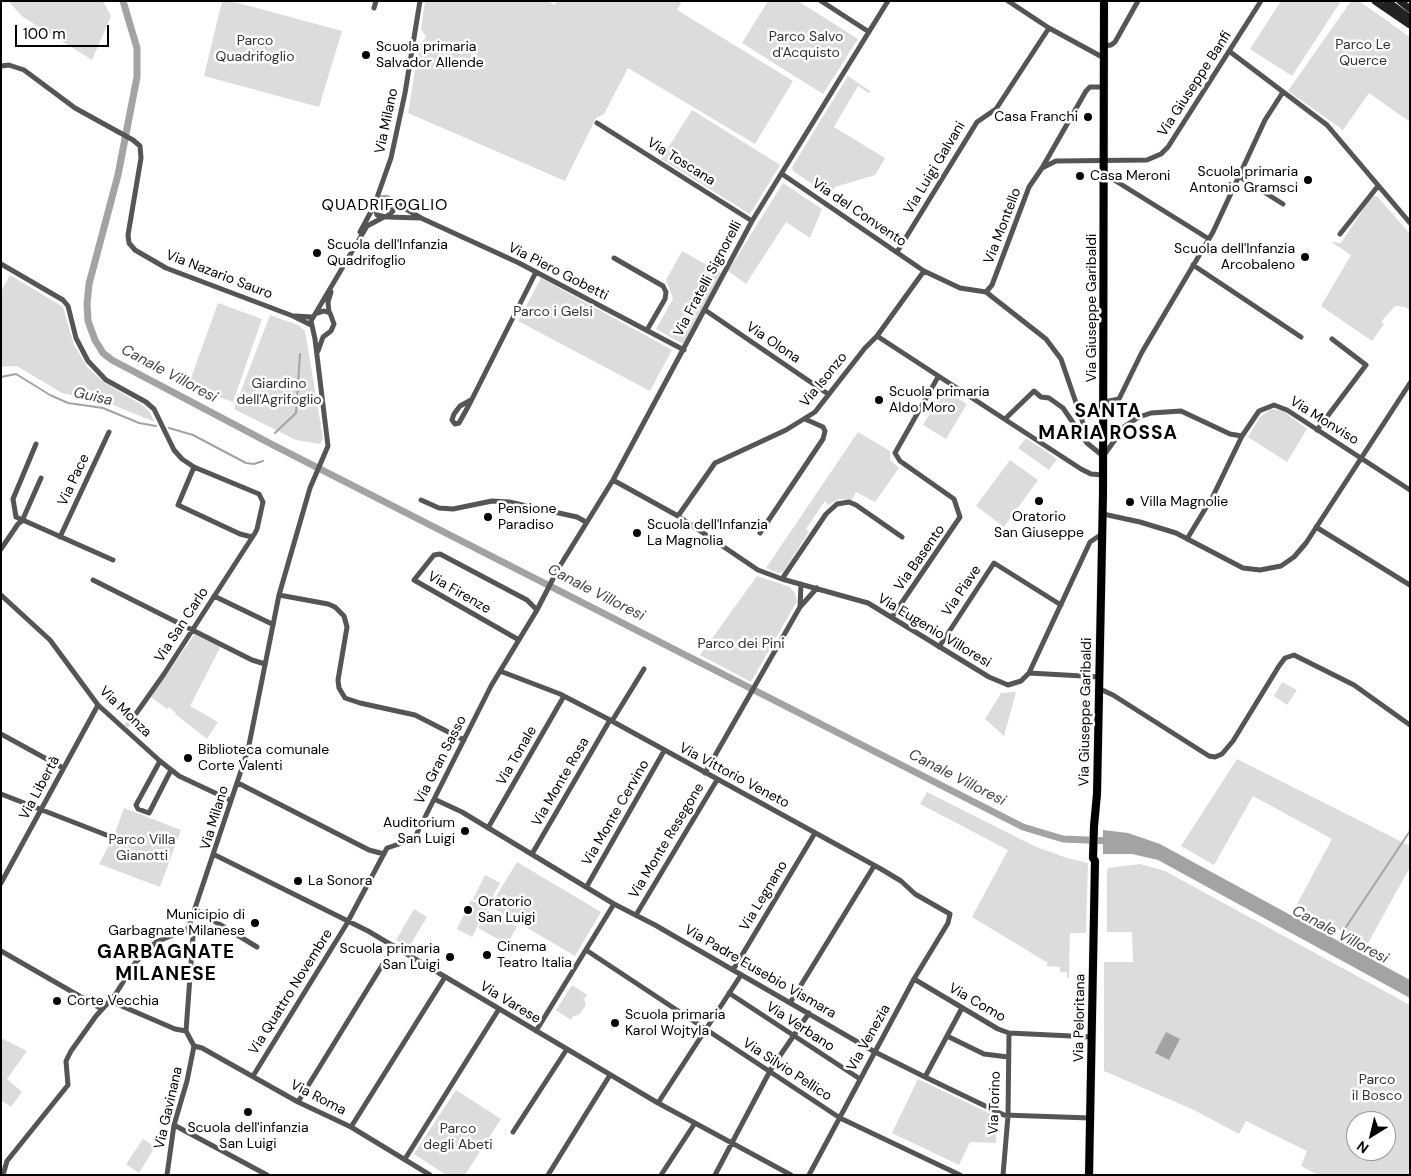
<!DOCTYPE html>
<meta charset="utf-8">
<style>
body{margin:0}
#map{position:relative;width:1411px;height:1176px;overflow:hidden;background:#fff;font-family:"DM Sans",sans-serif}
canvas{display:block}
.frame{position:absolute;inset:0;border:2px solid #000;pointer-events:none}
.north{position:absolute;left:1346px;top:1111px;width:50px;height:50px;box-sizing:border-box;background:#fff;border:1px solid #999;border-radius:50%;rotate:216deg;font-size:14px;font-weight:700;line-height:20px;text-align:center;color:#000}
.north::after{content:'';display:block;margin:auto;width:18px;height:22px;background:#000;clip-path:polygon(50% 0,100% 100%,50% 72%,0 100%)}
.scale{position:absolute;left:15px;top:25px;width:94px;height:22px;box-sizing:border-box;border:2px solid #000;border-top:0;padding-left:6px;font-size:15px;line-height:18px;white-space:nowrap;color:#000;-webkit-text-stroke:4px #fff;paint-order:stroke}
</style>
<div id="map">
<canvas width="1411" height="1176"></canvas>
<div class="frame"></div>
<div class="north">N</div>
<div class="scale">100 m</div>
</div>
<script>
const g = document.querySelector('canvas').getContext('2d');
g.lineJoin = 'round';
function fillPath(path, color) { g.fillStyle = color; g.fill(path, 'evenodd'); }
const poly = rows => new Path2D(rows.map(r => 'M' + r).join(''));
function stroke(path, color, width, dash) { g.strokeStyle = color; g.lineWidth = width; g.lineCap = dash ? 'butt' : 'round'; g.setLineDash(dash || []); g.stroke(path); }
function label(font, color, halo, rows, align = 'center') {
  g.font = font + ' "DM Sans",sans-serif'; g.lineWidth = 5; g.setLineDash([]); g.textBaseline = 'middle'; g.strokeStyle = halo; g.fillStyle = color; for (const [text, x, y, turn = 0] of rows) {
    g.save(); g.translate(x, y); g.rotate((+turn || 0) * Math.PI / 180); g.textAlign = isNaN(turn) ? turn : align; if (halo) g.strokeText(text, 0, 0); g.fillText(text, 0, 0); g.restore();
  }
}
const green = poly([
 [8,1,103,1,111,16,92,60,23,17],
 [222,1,231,1,342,31,319,107,204,76],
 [425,1,548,1,554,5,557,1,682,1,677,10,793,81,755,144,628,68,604,114,596,118,565,181,408,113,419,46,426,37,421,29],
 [768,1,798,1,858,39,823,94,742,43],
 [1281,1,1341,1,1292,76,1250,49],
 [1351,1,1359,1,1410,37,1410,122,1369,93,1343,130,1288,91],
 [848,76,870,91,869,93,858,86,834,127,885,158,875,175,835,187,830,196,793,171,792,167],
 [692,110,780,165,750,214,661,159],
 [783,183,822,209,810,238,786,222,746,284,728,271],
 [1372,196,1377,196,1410,234,1410,310,1405,307,1395,306,1381,322,1384,324,1372,341,1321,306,1351,255,1331,242,1341,243],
 [682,251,723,274,683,344,656,329,673,299,666,280],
 [10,275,63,307,74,345,88,368,105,383,142,405,149,411,155,422,108,403,62,393,17,366,1,367,1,291],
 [541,278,672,350,650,391,518,321],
 [218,303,262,319,233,402,188,386],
 [270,315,298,325,305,331,323,438,320,444,296,440,234,409],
 [944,390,967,404,946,439,923,425],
 [1271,409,1283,411,1307,429,1287,462,1248,437,1260,417],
 [858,432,890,451,890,460,899,468,875,502,856,492,852,500,839,499,828,505,825,501,806,529,809,532,783,572,778,573,766,568],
 [1026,438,1057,459,1049,470,1018,448],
 [1010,460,1038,480,1004,527,976,506],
 [757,576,790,587,795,593,797,601,751,682,700,655],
 [195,634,221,646,190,706,218,722,207,739,175,714,176,713,169,707,167,709,151,697],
 [1282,682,1297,690,1287,705,1274,696],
 [1016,692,1004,736,985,719,1001,693],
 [1237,759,1410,846,1410,867,1367,945,1296,906,1332,839,1253,796,1214,865,1181,846],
 [927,792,1034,846,1067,858,1088,863,1086,933,1070,933,1069,978,1067,978,1067,972,1060,972,1060,967,1046,966,1048,963,972,917,1008,850,920,804],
 [124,808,181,830,160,887,99,864,114,836],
 [517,862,601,912,575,956,490,906],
 [1140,864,1165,871,1410,1005,1410,1175,1318,1175,1301,1166,1307,1151,1246,1121,1239,1134,1194,1110,1104,1071,1104,962,1133,962,1132,932,1107,932,1107,870,1108,868],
 [1356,1121,1386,1121,1386,1151,1356,1151],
 [485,875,500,883,487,907,473,899],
 [471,900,487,908,472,937,457,929],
 [414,909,427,917,409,947,396,940],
 [488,911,517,927,507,944,478,928],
 [572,985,587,995,584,999,586,1005,579,1015,573,1016,571,1020,556,1010],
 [1,1038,27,1051,7,1079,22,1092,11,1107,1,1100],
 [918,1079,997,1117,996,1143,970,1142,959,1165,892,1133],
 [456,1090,501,1119,465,1175,446,1175,414,1154],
 [143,1139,155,1147,139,1173,126,1164]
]);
const water = poly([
 [1103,830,1128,833,1160,844,1410,980,1410,998,1158,860,1132,854,1103,854],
 [1166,1032,1180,1039,1169,1060,1155,1053]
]);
const stream = poly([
 [1,377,16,374,50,395,68,403,103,408,139,423,156,426],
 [169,428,193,435,246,463,254,464,263,461],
 [275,433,296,413,300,354],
 [1342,933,1410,831]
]);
const canal = poly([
 [123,1,137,48,137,77,118,175,89,284,87,304,88,321,95,340,103,353,112,360,275,446,1023,827,1063,839,1110,841]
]);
const streetTunnel = poly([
 [126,726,133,718]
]);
const street = poly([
 [821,1,869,32],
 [1008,1,1049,28,1104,58],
 [374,8,376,1],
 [1104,46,1111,45,1115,42,1138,1],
 [1229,51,1327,125,1410,223],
 [1,66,9,65,24,70,75,108,133,140,140,146,141,158,128,235,129,243,135,250,166,268,293,316,311,325],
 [597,123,752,221],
 [1042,168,1086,91,1090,87,1104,87],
 [782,174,924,271,960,288,986,292,1046,339,1061,359,1084,426],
 [1240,177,1283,204],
 [1111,178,1209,239],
 [376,202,381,198,388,198,421,218,519,263,684,350],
 [374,206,377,215,386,217,393,211,392,202],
 [388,217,419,218],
 [360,232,374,206,391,158,405,93,420,1],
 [1340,234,1378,186],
 [897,252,977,122,996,109,1049,28],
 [614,258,663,286,666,292,665,299,647,330],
 [1,264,63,300,68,306,76,338,88,361,106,380,146,402,154,409,174,450,182,459,194,467],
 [1193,265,1301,337],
 [986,292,992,285,1029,187,1042,168,1056,161,1147,160,1161,154,1168,147,1261,1],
 [705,310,828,394],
 [317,313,324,311,330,313,334,324,331,331,323,337,318,351],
 [329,313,328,302,331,292],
 [295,316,312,317],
 [877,336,1081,469,1091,474,1103,475],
 [471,400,460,406,454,414,452,420,455,424,459,423,469,405,536,272],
 [1104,402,1119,399,1142,352,1213,232,1265,120,1283,92],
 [1005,419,1034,391,1041,397,1049,398,1063,408,1087,443,1103,456],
 [1317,430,1366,365,1332,339],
 [36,444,13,499,16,517,113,560],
 [1104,455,1125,426,1139,417,1151,413,1181,411,1230,434,1242,436,1259,411,1274,405,1287,410,1410,490],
 [613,480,678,516,758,570,782,579,868,603,989,677,1008,685,1021,681,1029,673,1090,542,1102,534],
 [421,500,439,508,453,509,492,501,509,502,577,517,586,522],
 [1103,514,1140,522,1176,533,1243,568,1260,570,1281,566,1294,557,1306,543,1410,383],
 [678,516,715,463,786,430,815,412,865,348,877,336,924,271],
 [1316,527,1410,585],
 [760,533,823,439,825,431,823,427,805,419],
 [60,537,109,432],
 [1187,539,1213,496,1242,436],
 [1,549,18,524,22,521,41,478],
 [782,579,826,514,837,504,849,502,856,505,902,537],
 [93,580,252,660,265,664],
 [1,595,50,640,98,705,160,761,179,776,230,800],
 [279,595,328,604,335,607,344,616,347,627,338,680,339,688,345,698,360,703,415,715,464,740],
 [214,596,272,624],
 [800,607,801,584],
 [892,617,960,517,954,499,900,461,895,453,938,377],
 [519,640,414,580,434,555,440,554,527,600,537,610],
 [939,647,994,563,1061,605],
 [500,671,560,694,610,720,881,869,901,881,915,894,950,914,948,923,914,979,809,1175],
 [1029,673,1100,677],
 [1100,689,1113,695,1209,756,1215,757,1222,754,1233,741,1279,666,1285,658,1294,655,1354,685,1410,725],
 [133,718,164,674,255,533,257,529,263,502,259,494,194,467,178,505,240,534,252,537],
 [612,721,644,669],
 [1,734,63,768],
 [160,761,136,805,138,809,149,813,171,770],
 [705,773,800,607,817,588],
 [238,783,369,850,384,854],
 [1,794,109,836],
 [434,799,462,812,614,904,655,925,875,1052,925,1077,1004,1115,1090,1118],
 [488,828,564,696],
 [532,854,610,720],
 [215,855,368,931,658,1103,791,1175],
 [1,883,98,705],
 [587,886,664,751],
 [196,910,257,947],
 [636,915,717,780],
 [188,929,248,750,279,595,310,488,328,446,315,339,311,321,367,226,384,217],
 [188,929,193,936,186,1031,194,1046],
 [586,950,840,1118,960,1175],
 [1,951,102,1009],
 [733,970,815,833],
 [914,979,998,1029,1009,1033,1092,1037],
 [729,993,860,1079],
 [110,1001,175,1029,186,1031],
 [790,1003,874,866],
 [536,1031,614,904],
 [947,1036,984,1054,1008,1057],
 [194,1046,202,1048,298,1102,351,1127,430,1175],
 [253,1076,346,925,387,848,414,839,491,686,537,610,558,569,613,480,752,221,888,1],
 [925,1077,962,1008],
 [298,1102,394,946],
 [658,1103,741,975],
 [174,1125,267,1175],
 [351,1127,445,977],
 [513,1132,567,1049],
 [405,1159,499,1009],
 [3,1175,7,1161,68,1085,66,1061,71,1051,96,1016,115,995,135,963,156,942,188,929],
 [167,1175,174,1125,187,1081,194,1046],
 [548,1175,610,1075],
 [661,1175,695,1123],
 [715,1175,771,1069,809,1013],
 [1003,1175,1008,1116,1009,1033]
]);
const secondary = poly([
 [1375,1,1410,25],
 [1387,1,1410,18],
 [1400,1,1410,9]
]);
const primary = poly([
 [1089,1175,1095,861,1093,858,1094,826,1097,794,1103,494,1104,1]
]);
const markers = [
 [366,55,5,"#000"],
 [1088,117,5,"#000"],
 [1080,176,5,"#000"],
 [1308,180,5,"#000"],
 [317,253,5,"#000"],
 [1305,257,5,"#000"],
 [879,400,5,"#000"],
 [1039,501,5,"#000"],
 [1130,502,5,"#000"],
 [488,517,5,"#000"],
 [637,533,5,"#000"],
 [188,758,5,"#000"],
 [465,831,5,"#000"],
 [298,881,5,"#000"],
 [468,910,5,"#000"],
 [255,923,5,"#000"],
 [487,955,5,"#000"],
 [450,957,5,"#000"],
 [57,1001,5,"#000"],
 [615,1023,5,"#000"],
 [248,1112,5,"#000"]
];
const parkNames = [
 ["Parco Salvo",806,37],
 ["d'Acquisto",806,53],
 ["Parco",255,41],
 ["Quadrifoglio",255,57],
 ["Parco Le",1363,45],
 ["Querce",1363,61],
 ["Parco i Gelsi",553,312],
 ["Giardino",279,384],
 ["dell'Agrifoglio",279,400],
 ["Parco dei Pini",741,644],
 ["Parco Villa",142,840],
 ["Gianotti",142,856],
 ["Parco",1377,1080],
 ["il Bosco",1377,1096],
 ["Parco",458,1129],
 ["degli Abeti",458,1145]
];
const poiNames = [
 ["Scuola primaria",376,47],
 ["Salvador Allende",376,63],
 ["Casa Franchi",1078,117,"right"],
 ["Scuola primaria",1298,172,"right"],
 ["Antonio Gramsci",1298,188,"right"],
 ["Casa Meroni",1090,176],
 ["Scuola dell'Infanzia",327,245],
 ["Quadrifoglio",327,261],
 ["Scuola dell'Infanzia",1295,249,"right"],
 ["Arcobaleno",1295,265,"right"],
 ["Scuola primaria",889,392],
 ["Aldo Moro",889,408],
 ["Villa Magnolie",1140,502],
 ["Pensione",498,509],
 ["Paradiso",498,525],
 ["Oratorio",1039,517,"center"],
 ["San Giuseppe",1039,533,"center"],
 ["Scuola dell'Infanzia",647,525],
 ["La Magnolia",647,541],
 ["Biblioteca comunale",198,750],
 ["Corte Valenti",198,766],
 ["Auditorium",455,823,"right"],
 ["San Luigi",455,839,"right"],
 ["La Sonora",308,881],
 ["Oratorio",478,902],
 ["San Luigi",478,918],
 ["Municipio di",245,915,"right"],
 ["Garbagnate Milanese",245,931,"right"],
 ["Cinema",497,947],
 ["Teatro Italia",497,963],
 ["Scuola primaria",440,949,"right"],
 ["San Luigi",440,965,"right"],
 ["Corte Vecchia",67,1001],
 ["Scuola primaria",625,1015],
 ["Karol Wojtyla",625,1031],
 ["Scuola dell'infanzia",248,1128,"center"],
 ["San Luigi",248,1144,"center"]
];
const streetNames = [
 ["Via Giuseppe Banfi",1195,84,-57],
 ["Via Milano",387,121,-78],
 ["Via Toscana",681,162,32],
 ["Via Luigi Galvani",935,168,-59],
 ["Via del Convento",859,213,34],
 ["Via Montello",1003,226,-69],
 ["Via Piero Gobetti",558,272,27],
 ["Via Nazario Sauro",219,275,21],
 ["Via Fratelli Signorelli",708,279,-62],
 ["Via Giuseppe Garibaldi",1092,308,-90],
 ["Via Olona",773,343,34],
 ["Via Isonzo",824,380,-51],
 ["Via Monviso",1324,421,32],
 ["Via Pace",74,480,-65],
 ["Via Basento",920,558,-55],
 ["Via Piave",962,591,-56],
 ["Via Firenze",459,593,30],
 ["Via San Carlo",182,625,-57],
 ["Via Eugenio Villoresi",934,631,31],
 ["Via Monza",125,712,44],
 ["Via Giuseppe Garibaldi",1086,712,-89],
 ["Via Tonale",517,756,-60],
 ["Via Gran Sasso",441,760,-63],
 ["Via Vittorio Veneto",734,776,28],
 ["Via Monte Rosa",561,782,-60],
 ["Via Libertà",40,788,-62],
 ["Via Monte Cervino",616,813,-60],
 ["Via Milano",215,818,-73],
 ["Via Monte Resegone",667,841,-59],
 ["Via Legnano",764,896,-59],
 ["Via Padre Eusebio Vismara",760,972,30],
 ["Via Quattro Novembre",291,992,-58],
 ["Via Varese",510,1003,31],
 ["Via Como",977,1003,30],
 ["Via Peloritana",1080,1018,-89],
 ["Via Verbano",800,1027,33],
 ["Via Venezia",869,1038,-61],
 ["Via Silvio Pellico",787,1070,33],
 ["Via Roma",318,1098,27],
 ["Via Torino",995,1103,-88],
 ["Via Gavinana",169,1108,-77]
];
const waterNames = [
 ["Canale Villoresi",169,374,28],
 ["Guisa",93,397,13],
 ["Canale Villoresi",596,593,27],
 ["Canale Villoresi",957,778,27],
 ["Canale Villoresi",1340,935,28]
];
const quarterNames = [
 ["QUADRIFOGLIO",385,206]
];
const districtNames = [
 ["SANTA",1108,412],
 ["MARIA ROSSA",1108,434],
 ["GARBAGNATE",166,953],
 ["MILANESE",166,975]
];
fillPath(green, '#dcdcdc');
fillPath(water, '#a3a3a3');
stroke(stream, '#a3a3a3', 2);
stroke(canal, '#a3a3a3', 7);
stroke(streetTunnel, '#d9d9d9', 5, [5, 2.5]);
stroke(primary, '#dbdbdb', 9);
stroke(street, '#555', 5);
stroke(secondary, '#222', 7);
stroke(primary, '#000', 8);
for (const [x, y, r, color] of markers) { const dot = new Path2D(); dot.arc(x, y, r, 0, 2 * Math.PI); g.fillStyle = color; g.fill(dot); stroke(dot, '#fff', 2); }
label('14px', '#333', '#fff', parkNames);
label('14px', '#000', '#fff', poiNames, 'left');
label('14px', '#000', '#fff', streetNames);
label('italic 15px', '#444', '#fff', waterNames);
g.letterSpacing = '1px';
label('16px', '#000', '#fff', quarterNames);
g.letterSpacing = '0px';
g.letterSpacing = '1px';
label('bold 19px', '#000', '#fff', districtNames);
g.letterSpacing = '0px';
</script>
